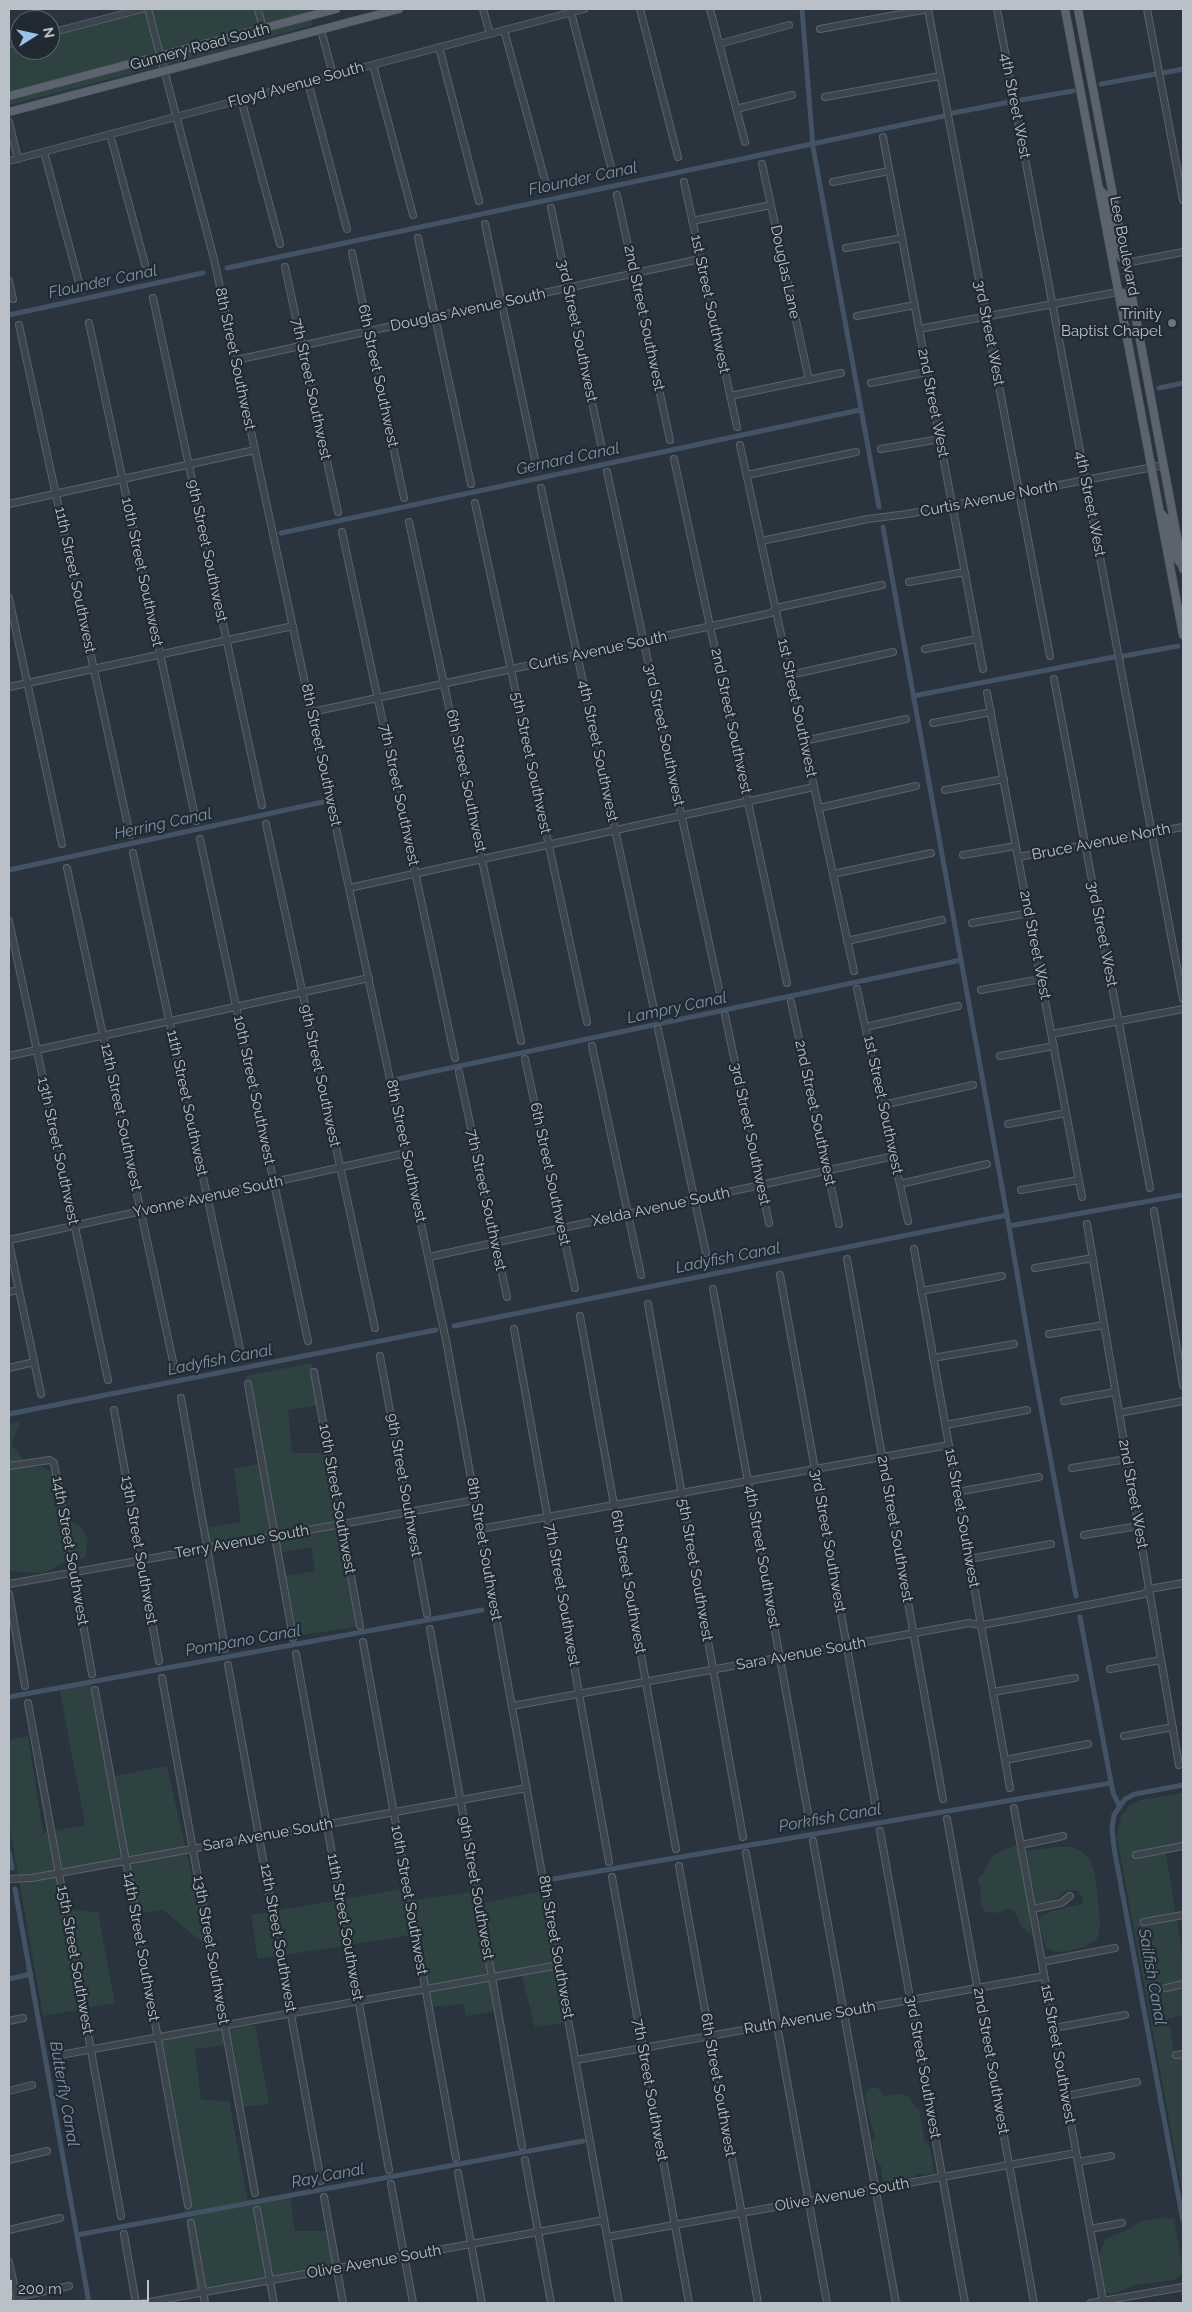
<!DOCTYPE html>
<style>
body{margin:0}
#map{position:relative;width:1192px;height:2312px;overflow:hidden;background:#29343e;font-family:Raleway,sans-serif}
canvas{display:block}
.frame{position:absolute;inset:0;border:10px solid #b9c0c8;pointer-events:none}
.north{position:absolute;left:10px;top:10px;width:50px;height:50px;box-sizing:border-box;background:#212a33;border:1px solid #5e666f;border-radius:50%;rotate:80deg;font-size:14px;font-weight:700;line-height:20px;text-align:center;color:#b9c0c8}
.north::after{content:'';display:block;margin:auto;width:18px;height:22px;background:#9ac2ec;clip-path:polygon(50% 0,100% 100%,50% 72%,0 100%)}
.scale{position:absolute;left:10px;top:2280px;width:139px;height:22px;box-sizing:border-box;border:2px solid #b9c0c8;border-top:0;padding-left:6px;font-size:15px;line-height:18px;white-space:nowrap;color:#b9c0c8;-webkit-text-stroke:4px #212a33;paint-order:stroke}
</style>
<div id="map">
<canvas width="1192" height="2312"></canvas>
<div class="frame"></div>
<div class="north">N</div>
<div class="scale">200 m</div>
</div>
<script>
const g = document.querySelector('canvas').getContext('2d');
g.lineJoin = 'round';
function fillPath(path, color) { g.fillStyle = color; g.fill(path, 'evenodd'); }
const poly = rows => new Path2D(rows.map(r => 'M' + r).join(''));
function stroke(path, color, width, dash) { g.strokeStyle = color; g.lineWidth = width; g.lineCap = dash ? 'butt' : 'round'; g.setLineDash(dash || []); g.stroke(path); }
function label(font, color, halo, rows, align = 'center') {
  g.font = font + ' Raleway,sans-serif'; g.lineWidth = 4.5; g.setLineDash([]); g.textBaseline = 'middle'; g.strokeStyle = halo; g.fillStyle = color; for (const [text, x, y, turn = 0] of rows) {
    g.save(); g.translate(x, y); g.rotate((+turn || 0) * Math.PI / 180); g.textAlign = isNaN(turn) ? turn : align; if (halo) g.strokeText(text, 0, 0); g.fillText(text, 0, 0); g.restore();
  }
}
const green = poly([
 [151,9,309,9,310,13,9,93,9,46,20,43,20,50,50,50,50,36],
 [311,18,313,25,232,48,9,105,9,98],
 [312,1363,319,1405,288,1410,292,1453,331,1453,356,1627,290,1637,281,1577,315,1571,311,1547,279,1553,276,1536,206,1548,204,1528,241,1522,234,1469,261,1463,246,1376],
 [20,1422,11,1444,27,1464,32,1467,42,1467,52,1473,57,1485,63,1513,69,1521,81,1527,88,1540,85,1558,65,1562,45,1573,9,1571,9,1424],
 [90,1680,110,1777,167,1766,208,1947,163,1910,137,1913,127,1863,58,1875,63,1909,98,1912,115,2003,43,2016,9,1824,9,1740,28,1736,43,1833,85,1825,59,1686],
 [1183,1793,1183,1846,1165,1847,1183,1959,1183,2016,1168,2018,1175,2057,1183,2056,1183,2196,1117,1838,1121,1816,1129,1806,1140,1800],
 [1017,1845,1018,1850,1028,1851,1055,1847,1072,1847,1081,1851,1090,1860,1095,1874,1098,1901,1100,1925,1097,1939,1083,1947,1068,1951,1055,1952,1046,1948,1038,1920,1043,1915,1052,1911,1082,1904,1083,1898,1078,1891,1067,1890,1052,1902,1037,1903,1029,1909,1031,1934,1022,1927,1014,1911,1008,1909,995,1913,986,1912,981,1906,980,1886,977,1878,984,1874,990,1858,1000,1851],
 [407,1888,410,1901,477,1891,480,1904,546,1890,568,2022,535,2027,521,1973,491,1978,494,2011,466,2016,463,2004,431,2007,420,1934,258,1959,251,1915],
 [255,2025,269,2104,243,2107,233,2044,195,2049,201,2100,229,2101,248,2202,290,2198,295,2231,332,2231,338,2265,197,2296,160,2036],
 [871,2088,878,2088,884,2096,900,2094,910,2097,915,2107,919,2109,925,2143,927,2142,931,2151,934,2174,917,2174,915,2177,890,2182,885,2181,882,2178,882,2168,874,2155,872,2140,875,2136,867,2110,865,2095,867,2090],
 [1161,2218,1174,2219,1183,2272,1175,2280,1136,2285,1113,2294,1101,2292,1096,2263,1106,2238,1126,2231,1139,2222]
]);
const canal = poly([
 [802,9,813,147,879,507],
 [1163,73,1183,69],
 [1101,84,1156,74],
 [1021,100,1073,91],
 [953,113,1010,102],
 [227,268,944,116],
 [9,315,203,273],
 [1159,388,1183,383],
 [883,527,1007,1215,1031,1354,1076,1596],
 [281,533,860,410],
 [1124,656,1178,646],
 [913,696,1114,657],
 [9,870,323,802],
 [398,1079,961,960],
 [1009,1226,1183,1195],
 [454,1326,1007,1215],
 [9,1414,436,1330],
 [1080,1617,1113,1793,1119,1805],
 [9,1697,482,1610],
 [1183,1785,1135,1794,1125,1799,1114,1815,1112,1828,1114,1848,1183,2221],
 [9,1852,12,1868],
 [553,1879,1111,1783],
 [15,1889,89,2303],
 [9,1979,31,1974],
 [77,2235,583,2141]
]);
const minor = poly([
 [148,9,214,259,447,1345,619,2303],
 [258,9,263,29],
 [483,9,490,34],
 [640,9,678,157],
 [710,9,745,142],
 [928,9,1050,656],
 [997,9,1183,999],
 [1147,9,1183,200],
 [571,12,612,171],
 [820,29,928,9],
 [321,30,333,75],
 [504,30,546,184],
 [50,33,142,9],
 [9,44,20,41],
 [719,44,789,25],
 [439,47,479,201],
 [373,65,413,215],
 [308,82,347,229],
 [825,97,940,76],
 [241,99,280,244],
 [736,109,792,95],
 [9,122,18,159],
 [110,134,145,264],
 [883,137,983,669],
 [44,152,81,290],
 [9,161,584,9],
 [762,164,809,380],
 [684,182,737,427],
 [833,182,889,171],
 [617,195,670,440],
 [551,208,603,454],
 [692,221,771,205],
 [485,224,537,469],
 [418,238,471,484],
 [846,248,902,238],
 [352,253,404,498],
 [1126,263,1183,252],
 [285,267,338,512],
 [9,281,13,299],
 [153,298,262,805],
 [857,316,915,305],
 [89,323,196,821],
 [19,325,130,835],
 [919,329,1118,292],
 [236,360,700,259],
 [871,383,927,372],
 [730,396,841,373],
 [740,445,854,971],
 [881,449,940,439],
 [674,459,787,983],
 [607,472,721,998],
 [747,475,856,452],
 [541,488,655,1014],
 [475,503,587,1022],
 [9,504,255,450],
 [409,522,521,1041],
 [342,532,455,1058],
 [761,541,868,519,907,514,1164,465],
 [909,582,965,572],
 [9,598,62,844],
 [925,649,977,639],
 [790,675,893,652],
 [1054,679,1150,1188],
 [9,687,293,626],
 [987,693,1082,1197],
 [312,712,758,616,771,613,776,608,882,585],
 [933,723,991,712],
 [804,741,906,719],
 [945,790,1004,779],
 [819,808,916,786],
 [266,824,375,1328],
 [200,839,308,1341],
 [133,853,241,1353],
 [963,855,1016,846],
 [1018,857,1183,827],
 [67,868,174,1366],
 [833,874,931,853],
 [349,888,814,787],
 [9,921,108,1380],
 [972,923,1029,913],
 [847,941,942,920],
 [857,989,908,1221],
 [981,990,1041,979],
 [791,1002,839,1224],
 [725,1015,769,1223],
 [866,1027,958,1006],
 [658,1029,706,1253],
 [1052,1034,1183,1009],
 [592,1046,641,1275],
 [9,1056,369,978],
 [1000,1056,1054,1046],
 [525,1059,575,1288],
 [459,1072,507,1297],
 [883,1105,973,1085],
 [1008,1124,1066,1113],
 [900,1184,987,1164],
 [1021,1190,1079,1180],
 [1154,1211,1183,1385],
 [1087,1224,1179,1765],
 [9,1240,406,1153],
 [9,1243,41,1394],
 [914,1249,1010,1788],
 [429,1257,894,1156],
 [847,1259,943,1799],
 [1035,1268,1093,1258],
 [780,1275,876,1808],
 [713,1289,810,1824],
 [921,1291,1002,1276],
 [9,1292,19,1290],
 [648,1304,743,1837],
 [580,1316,676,1849],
 [514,1329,609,1862],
 [1049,1334,1104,1325],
 [380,1356,427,1614],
 [933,1358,1014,1344],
 [9,1368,34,1362],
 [314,1372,360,1626],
 [248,1384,293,1638],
 [181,1398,225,1649],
 [1064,1401,1115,1392],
 [114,1410,159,1661],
 [1119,1413,1183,1401],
 [945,1425,1027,1410],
 [9,1466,50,1460,54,1463,92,1674],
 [1072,1468,1127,1459],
 [957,1492,1039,1477],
 [480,1529,949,1445],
 [1084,1535,1138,1526],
 [969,1559,1051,1544],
 [9,1584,475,1500],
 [9,1594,25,1686],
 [430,1629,522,2146],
 [363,1642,456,2158],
 [296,1654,389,2170],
 [228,1665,321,2181],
 [1110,1669,1161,1660],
 [162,1678,255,2193],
 [95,1690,188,2205],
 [993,1692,1075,1678],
 [28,1703,121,2216],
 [512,1706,953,1626,969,1623,981,1625,1021,1618,1144,1594,1149,1589,1183,1583],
 [1124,1736,1173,1727],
 [1005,1760,1088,1744],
 [1014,1808,1103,2301],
 [947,1819,1034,2303],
 [880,1831,965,2303],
 [813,1841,896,2303],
 [1021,1845,1063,1836],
 [746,1853,827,2303],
 [1136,1855,1183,1846],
 [679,1866,758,2303],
 [612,1877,689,2303],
 [9,1879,32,1878,527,1788],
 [1032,1909,1061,1903,1070,1896],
 [1144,1922,1183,1915],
 [1042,1962,1115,1948],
 [1166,1988,1183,1984],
 [9,2021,23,2018],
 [1054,2028,1125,2015],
 [60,2055,559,1965],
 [1176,2055,1183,2054],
 [576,2060,1044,1976],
 [9,2091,32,2085],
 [1066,2096,1137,2082],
 [9,2160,47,2151],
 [525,2160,551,2303],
 [1078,2162,1111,2156],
 [458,2173,482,2303],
 [391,2184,413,2303],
 [324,2197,343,2303],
 [257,2210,274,2303],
 [191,2223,205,2303],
 [1090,2229,1122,2223],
 [9,2230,60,2218],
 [124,2234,136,2303],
 [607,2237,1076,2153],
 [9,2262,18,2303],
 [17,2297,69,2286],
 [144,2303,604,2220],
 [1091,2303,1183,2287]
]);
const major = poly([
 [1065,9,1183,635],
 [1078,9,1183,569],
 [9,96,336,9],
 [9,112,399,9],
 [1100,190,1107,197,1118,253,1125,262],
 [1118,292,1123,293,1127,297,1130,313],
 [1161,513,1169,523,1176,558,1182,565]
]);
const markers = [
 [1172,323,5,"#6b7280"]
];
const streetNames = [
 ["Gunnery Road South",200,47,-15],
 ["Floyd Avenue South",296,85,-15],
 ["4th Street West",1015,106,79],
 ["Lee Boulevard",1124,246,79],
 ["Douglas Lane",785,272,78],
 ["1st Street Southwest",710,304,78],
 ["Douglas Avenue South",468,310,-12],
 ["2nd Street Southwest",644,318,78],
 ["3rd Street Southwest",577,331,78],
 ["3rd Street West",989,333,79],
 ["8th Street Southwest",235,359,78],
 ["6th Street Southwest",378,376,78],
 ["7th Street Southwest",311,389,78],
 ["2nd Street West",933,403,79],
 ["Curtis Avenue North",989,499,-11],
 ["4th Street West",1090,504,79],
 ["9th Street Southwest",207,551,78],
 ["10th Street Southwest",142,572,78],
 ["11th Street Southwest",75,580,78],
 ["Curtis Avenue South",598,651,-12],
 ["1st Street Southwest",797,708,78],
 ["2nd Street Southwest",731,721,78],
 ["3rd Street Southwest",664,735,78],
 ["4th Street Southwest",598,751,78],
 ["8th Street Southwest",321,755,78],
 ["5th Street Southwest",531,763,78],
 ["6th Street Southwest",466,781,78],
 ["7th Street Southwest",399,795,78],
 ["Bruce Avenue North",1101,842,-11],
 ["3rd Street West",1102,934,79],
 ["2nd Street West",1035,945,79],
 ["9th Street Southwest",320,1076,78],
 ["10th Street Southwest",254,1090,78],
 ["11th Street Southwest",187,1103,78],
 ["1st Street Southwest",883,1105,78],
 ["2nd Street Southwest",815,1113,78],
 ["12th Street Southwest",121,1117,78],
 ["3rd Street Southwest",750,1134,78],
 ["13th Street Southwest",58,1151,78],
 ["8th Street Southwest",406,1151,78],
 ["6th Street Southwest",550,1174,78],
 ["Yvonne Avenue South",208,1197,-12],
 ["7th Street Southwest",486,1200,78],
 ["Xelda Avenue South",661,1207,-12],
 ["9th Street Southwest",404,1485,80],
 ["2nd Street West",1133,1494,80],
 ["10th Street Southwest",337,1499,80],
 ["1st Street Southwest",962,1518,80],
 ["2nd Street Southwest",895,1529,80],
 ["3rd Street Southwest",828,1541,80],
 ["Terry Avenue South",242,1542,-10],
 ["8th Street Southwest",484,1549,80],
 ["13th Street Southwest",139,1550,80],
 ["14th Street Southwest",70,1551,80],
 ["4th Street Southwest",762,1557,80],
 ["5th Street Southwest",695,1570,80],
 ["6th Street Southwest",628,1582,80],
 ["7th Street Southwest",562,1595,80],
 ["Sara Avenue South",801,1654,-10],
 ["Sara Avenue South",268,1835,-10],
 ["9th Street Southwest",476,1888,80],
 ["10th Street Southwest",409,1900,80],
 ["11th Street Southwest",345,1927,80],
 ["12th Street Southwest",278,1938,80],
 ["14th Street Southwest",141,1947,80],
 ["8th Street Southwest",556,1947,80],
 ["13th Street Southwest",211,1950,80],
 ["15th Street Southwest",75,1960,80],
 ["Ruth Avenue South",810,2018,-10],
 ["1st Street Southwest",1058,2054,80],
 ["2nd Street Southwest",991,2061,80],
 ["3rd Street Southwest",923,2067,80],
 ["6th Street Southwest",718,2085,80],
 ["7th Street Southwest",650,2090,80],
 ["Olive Avenue South",842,2195,-10],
 ["Olive Avenue South",374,2262,-10]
];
const poiNames = [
 ["Trinity",1162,314],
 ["Baptist Chapel",1162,331]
];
const waterNames = [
 ["Flounder Canal",583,179,-12],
 ["Flounder Canal",103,282,-12],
 ["Gernard Canal",568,459,-12],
 ["Herring Canal",163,824,-12],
 ["Lampry Canal",677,1008,-12],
 ["Ladyfish Canal",728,1258,-11],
 ["Ladyfish Canal",220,1360,-11],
 ["Pompano Canal",243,1641,-10],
 ["Porkfish Canal",830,1818,-10],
 ["Sailfish Canal",1152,1977,80],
 ["Butterfly Canal",64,2094,80],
 ["Ray Canal",328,2176,-11]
];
fillPath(green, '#2e4241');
stroke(canal, '#415365', 5);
stroke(minor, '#5a636b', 8);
stroke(major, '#49515a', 9);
stroke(minor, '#3c454e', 6);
stroke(major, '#5b646e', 8);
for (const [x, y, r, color] of markers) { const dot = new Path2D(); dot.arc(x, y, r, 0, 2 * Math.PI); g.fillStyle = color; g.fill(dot); stroke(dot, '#212a33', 2); }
label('15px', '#b9c0c8', '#212a33', streetNames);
label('15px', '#b9c0c8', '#212a33', poiNames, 'right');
label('italic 16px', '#7d94a8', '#212a33', waterNames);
</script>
